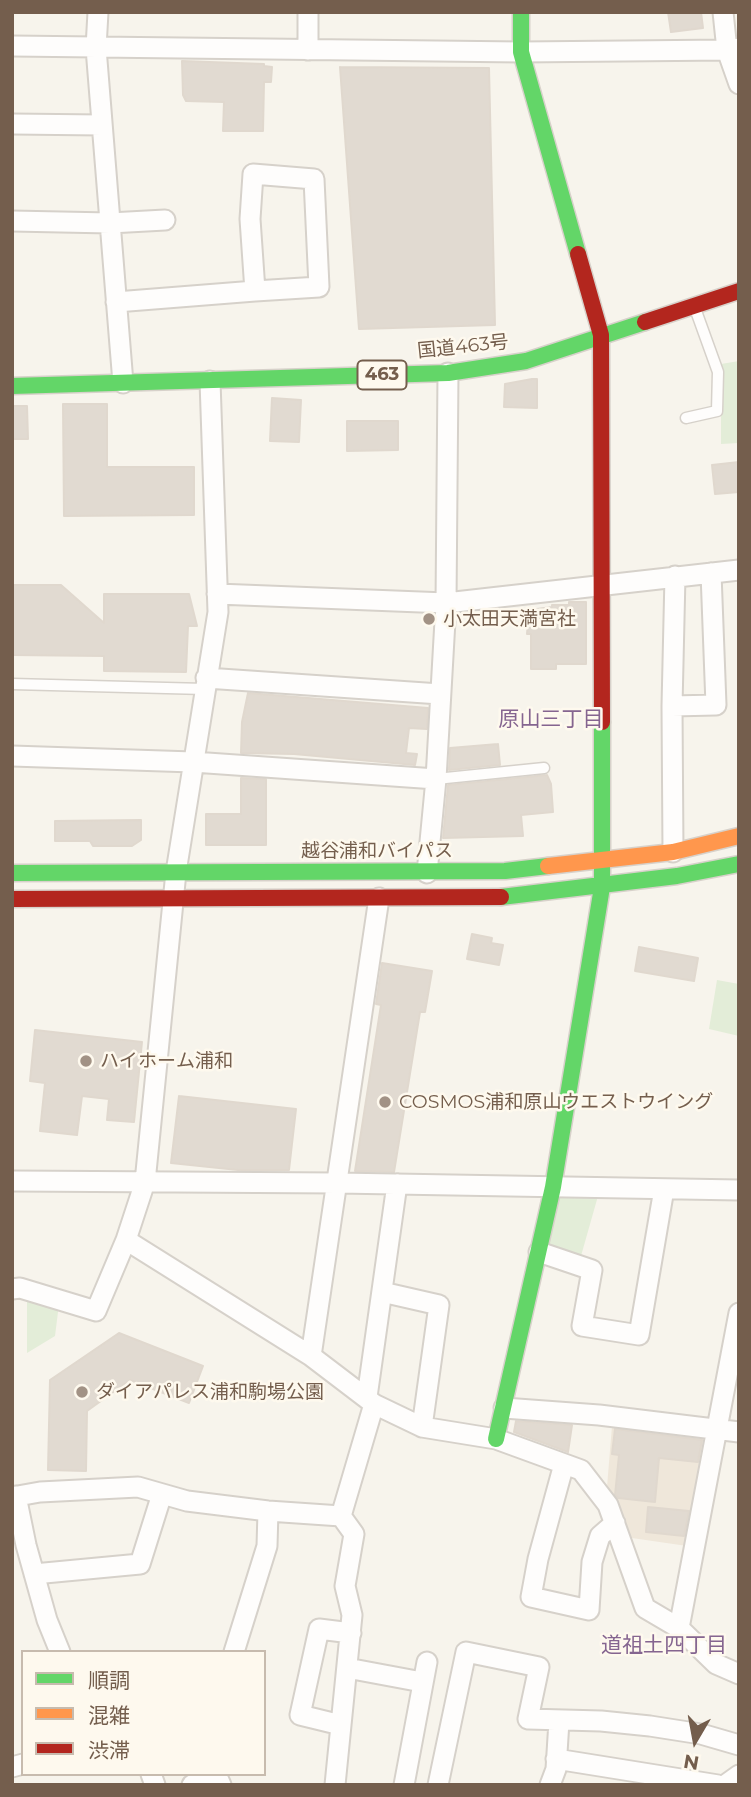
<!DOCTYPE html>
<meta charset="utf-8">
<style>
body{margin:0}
#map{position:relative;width:751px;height:1797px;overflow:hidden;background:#f7f4ec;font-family:Montserrat,"Noto Sans JP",sans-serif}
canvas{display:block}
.frame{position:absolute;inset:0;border:14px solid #745e4d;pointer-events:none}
.legend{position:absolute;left:21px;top:1650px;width:245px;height:126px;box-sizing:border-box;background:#fef9ee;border:2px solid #c7bbae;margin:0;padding:9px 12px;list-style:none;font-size:21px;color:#745e4d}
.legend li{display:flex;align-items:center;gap:14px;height:35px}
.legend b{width:35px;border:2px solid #c7bbae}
.north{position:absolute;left:660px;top:1706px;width:70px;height:70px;-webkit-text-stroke:5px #fef9ee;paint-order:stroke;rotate:190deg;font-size:19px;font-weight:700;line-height:28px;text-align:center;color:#745e4d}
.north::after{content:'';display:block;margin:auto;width:24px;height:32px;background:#745e4d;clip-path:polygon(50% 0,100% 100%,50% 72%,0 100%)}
</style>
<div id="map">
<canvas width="751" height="1797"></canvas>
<div class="frame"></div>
<ul class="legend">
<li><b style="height:9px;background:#63d668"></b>順調</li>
<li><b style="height:9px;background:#ff974d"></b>混雑</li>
<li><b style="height:9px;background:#b3261e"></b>渋滞</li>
</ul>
<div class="north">N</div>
</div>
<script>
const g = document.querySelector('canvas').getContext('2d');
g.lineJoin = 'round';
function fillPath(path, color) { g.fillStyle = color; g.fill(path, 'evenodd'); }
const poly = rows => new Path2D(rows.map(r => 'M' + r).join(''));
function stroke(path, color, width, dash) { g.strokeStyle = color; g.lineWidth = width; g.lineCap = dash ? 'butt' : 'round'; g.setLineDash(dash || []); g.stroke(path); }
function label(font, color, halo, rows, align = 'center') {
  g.font = font + ' Montserrat,"Noto Sans JP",sans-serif'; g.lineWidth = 5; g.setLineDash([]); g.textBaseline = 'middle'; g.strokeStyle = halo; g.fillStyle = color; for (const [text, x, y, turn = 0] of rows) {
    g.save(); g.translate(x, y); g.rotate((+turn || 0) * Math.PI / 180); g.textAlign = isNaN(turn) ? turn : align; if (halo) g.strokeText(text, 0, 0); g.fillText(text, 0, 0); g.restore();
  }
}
const residential = poly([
 [612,1426,703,1434,708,1440,687,1546,625,1537,607,1487]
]);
const green = poly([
 [739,361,739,443,721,444,721,364],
 [717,980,739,984,739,1036,709,1029],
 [558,1196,598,1196,579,1263,545,1251],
 [27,1295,59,1304,55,1336,27,1353]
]);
const building = poly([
 [668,12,701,12,703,28,671,32,668,12],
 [182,61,264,64,264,66,272,67,271,82,264,82,263,131,223,131,224,102,186,101,183,95,182,61],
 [340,67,489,68,495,325,359,329,340,67],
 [532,379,537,379,537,408,504,407,505,384,532,379],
 [272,398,301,400,299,442,270,441,272,398],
 [63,404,107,404,107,467,194,467,194,515,64,516,63,404],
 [12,406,27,406,28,439,12,439,12,406],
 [347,421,398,421,398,450,347,451,347,421],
 [739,462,739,492,715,494,712,465,739,462],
 [12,585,61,585,104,623,104,594,189,594,197,626,188,626,186,672,104,671,104,656,12,655,12,585],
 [569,602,586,602,586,664,556,664,556,669,531,669,531,634,527,634,529,610,552,607,552,605,569,605,569,602],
 [248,693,428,708,427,729,409,728,406,753,417,754,415,765,294,754,241,753,242,722,248,693],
 [498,744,500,765,449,770,450,748,498,744],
 [547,775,551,784,553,812,521,815,523,836,443,838,448,785,547,775],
 [241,778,266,779,266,845,206,845,206,814,241,814,241,778],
 [141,820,141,840,132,846,93,846,90,841,55,841,55,821,141,820],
 [472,934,492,938,491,943,503,945,499,965,467,959,472,934],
 [639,947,698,958,694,981,635,971,639,947],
 [382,963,432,971,425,1012,420,1012,394,1172,355,1171,381,1005,376,1004,382,963],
 [35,1030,142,1042,134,1122,107,1120,109,1099,82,1096,77,1135,40,1131,45,1083,30,1081,35,1030],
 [179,1096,296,1109,289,1170,238,1170,171,1163,179,1096],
 [119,1333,203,1366,189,1403,130,1380,87,1411,86,1471,48,1470,50,1380,119,1333],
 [516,1421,572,1425,568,1452,514,1432,516,1421],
 [615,1429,702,1440,698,1462,659,1458,655,1502,618,1498,615,1495,619,1455,612,1454,615,1429],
 [648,1507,689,1511,684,1536,646,1532,648,1507]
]);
const lane = poly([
 [686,418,717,411,718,372,696,311],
 [12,684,205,689],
 [436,779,544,768]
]);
const street = poly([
 [98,12,96,48,123,383],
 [308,12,308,50],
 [723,12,727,50,739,84],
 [12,46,521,52,727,50,739,48],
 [12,124,102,125],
 [12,221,110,223,165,220],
 [116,302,255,291,319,287,314,179,253,174,250,219,255,291],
 [217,594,446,603,739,570],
 [206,678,440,694],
 [672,706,716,705,711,573],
 [12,756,193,762,436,779],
 [673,852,672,706,675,576],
 [427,873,436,779,446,603,448,373],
 [12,1181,338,1183,739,1190],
 [126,1240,311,1356,374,1404,422,1427,496,1439,581,1470,608,1505,645,1608,679,1628,716,1664,739,1674],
 [539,1252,592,1270,582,1326,639,1335,664,1189],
 [12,1289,20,1288,96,1311,126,1240,145,1182,176,872,218,612,210,381],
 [382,1292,439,1305,422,1427],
 [311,1356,379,898],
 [367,1397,397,1184],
 [504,1408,599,1415,739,1432],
 [564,1464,538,1559,531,1597,589,1610,592,1562,600,1536,615,1523],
 [16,1496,26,1545,47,1620,60,1652],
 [12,1497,40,1492,138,1487,187,1501,268,1511,341,1516,374,1404],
 [34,1574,140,1564,162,1494],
 [679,1628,739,1313],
 [234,1652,267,1546,268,1511],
 [347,1668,422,1682],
 [341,1725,300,1715,319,1629,351,1633],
 [556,1759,718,1785],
 [12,1767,23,1764],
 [151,1774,155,1785],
 [192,1785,216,1774,221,1785],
 [335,1785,352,1615,345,1586,354,1534,341,1516],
 [404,1785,427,1662],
 [438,1785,466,1652,539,1667,528,1719,601,1721,650,1726,701,1734,739,1745],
 [550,1785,556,1769,559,1721],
 [725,1785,739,1775]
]);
const fast = poly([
 [521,12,521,52,578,254],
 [12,386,448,373,526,361,645,322],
 [12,873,505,871,548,866],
 [501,897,677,876,739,864],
 [496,1439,553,1187,602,887,602,722]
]);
const slow = poly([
 [548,866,673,852,739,836]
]);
const jam = poly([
 [578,254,601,335,602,722],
 [645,322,739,291],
 [12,899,501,897]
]);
const markers = [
 [429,619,7,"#a29285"],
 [86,1061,7,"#a29285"],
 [385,1102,7,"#a29285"],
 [82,1392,7,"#a29285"]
];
const shields = [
 [382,375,49]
];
const shieldNames = [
 ["463",382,375]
];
const streetNames = [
 ["国道463号",463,347,-6],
 ["越谷浦和バイパス",377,851]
];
const poiNames = [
 ["小太田天満宮社",443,619],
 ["ハイホーム浦和",100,1061],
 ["COSMOS浦和原山ウエストウイング",399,1102],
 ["ダイアパレス浦和駒場公園",96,1392]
];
const neighbourhoodNames = [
 ["原山三丁目",551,720],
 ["道祖土四丁目",664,1646]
];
fillPath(residential, '#efe7da');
fillPath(green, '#e3edd8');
fillPath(building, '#e1dad1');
stroke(building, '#e0d8ce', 2);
stroke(lane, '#d6d1ca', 13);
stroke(street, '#d6d1ca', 23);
stroke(fast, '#d7d1ca', 19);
stroke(slow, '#d7d1ca', 19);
stroke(jam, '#d7d1ca', 19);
stroke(lane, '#fefdfc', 10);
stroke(street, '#fefdfc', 19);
stroke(fast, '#63d668', 16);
stroke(slow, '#ff974d', 16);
stroke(jam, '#b3261e', 16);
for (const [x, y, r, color] of markers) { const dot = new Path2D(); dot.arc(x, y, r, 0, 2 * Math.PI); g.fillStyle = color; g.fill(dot); stroke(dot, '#fef9ee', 2.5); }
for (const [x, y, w] of shields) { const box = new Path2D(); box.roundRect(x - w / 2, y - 14.5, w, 29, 5); g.fillStyle = '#fef9ee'; g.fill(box); stroke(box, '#745e4d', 2); }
label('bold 18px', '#745e4d', null, shieldNames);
label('19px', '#745e4d', '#fef9ee', streetNames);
label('19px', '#745e4d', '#fef9ee', poiNames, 'left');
label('21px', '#856590', '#fef9ee', neighbourhoodNames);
</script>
